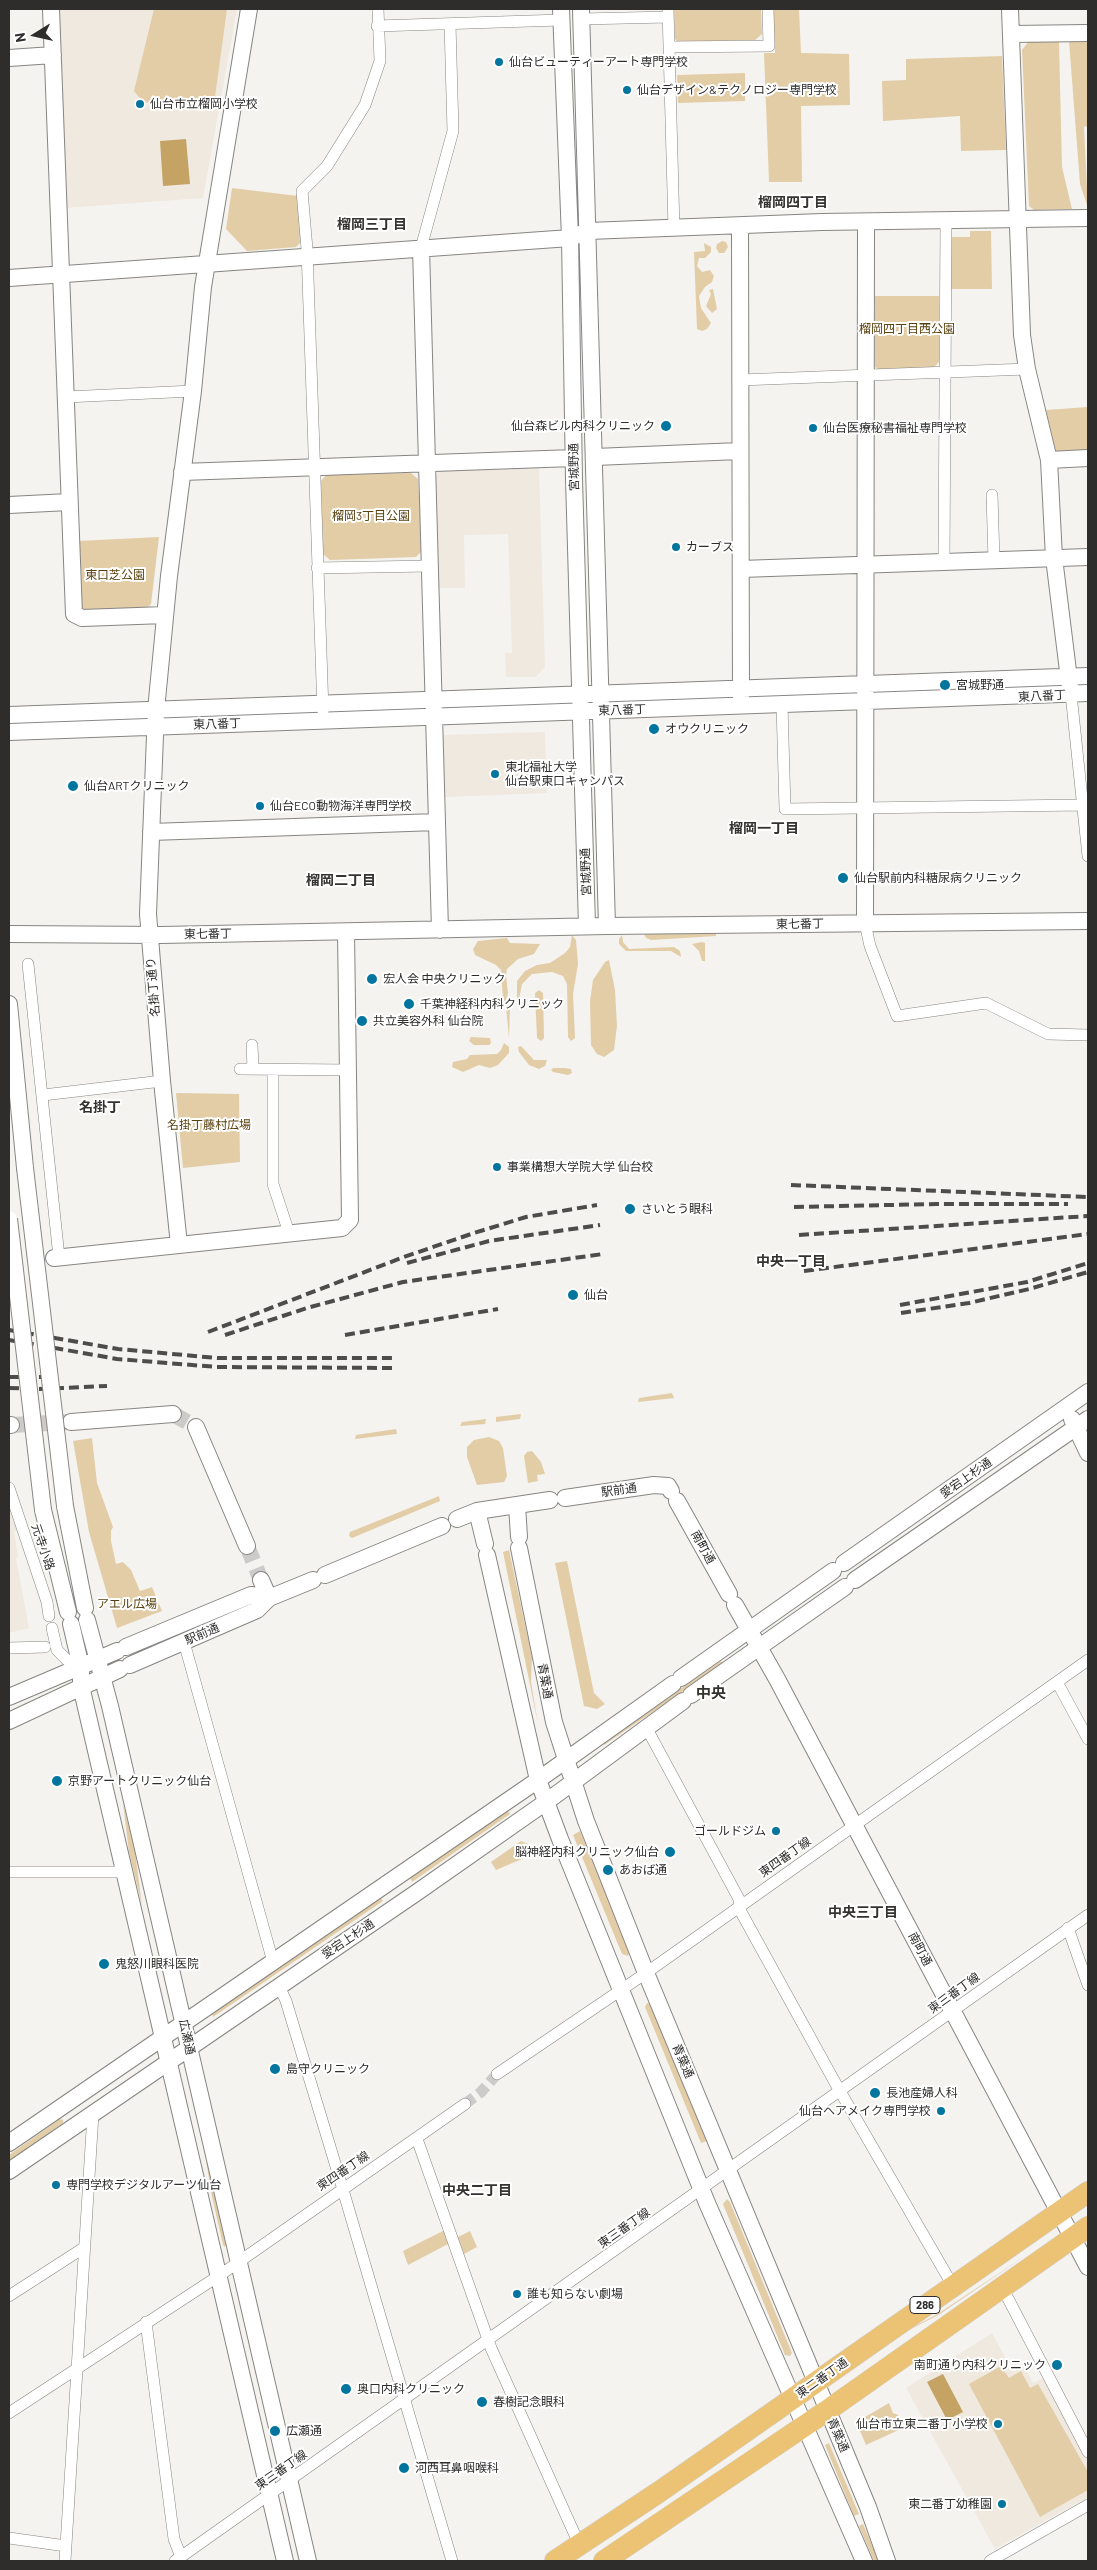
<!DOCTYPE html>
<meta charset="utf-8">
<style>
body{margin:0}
#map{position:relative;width:1097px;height:2570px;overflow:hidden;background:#f5f3f0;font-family:Barlow,sans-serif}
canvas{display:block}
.frame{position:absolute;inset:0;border:10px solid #2e2d2c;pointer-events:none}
.north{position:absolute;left:10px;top:10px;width:50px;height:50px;-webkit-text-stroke:4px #fff;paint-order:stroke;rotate:260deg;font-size:14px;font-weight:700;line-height:20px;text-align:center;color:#2e2d2c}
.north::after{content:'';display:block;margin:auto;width:18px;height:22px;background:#2e2d2c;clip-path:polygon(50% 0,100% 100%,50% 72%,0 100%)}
</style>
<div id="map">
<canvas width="1097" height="2570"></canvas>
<div class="frame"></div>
<div class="north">N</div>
</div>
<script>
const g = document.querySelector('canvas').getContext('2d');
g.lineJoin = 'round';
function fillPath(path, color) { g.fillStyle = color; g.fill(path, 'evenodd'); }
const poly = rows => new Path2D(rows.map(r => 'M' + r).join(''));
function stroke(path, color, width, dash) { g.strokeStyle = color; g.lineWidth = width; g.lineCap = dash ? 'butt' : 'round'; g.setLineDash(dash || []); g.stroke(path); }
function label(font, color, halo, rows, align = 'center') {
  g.font = font + ' Barlow,"Noto Sans JP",sans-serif'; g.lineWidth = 4; g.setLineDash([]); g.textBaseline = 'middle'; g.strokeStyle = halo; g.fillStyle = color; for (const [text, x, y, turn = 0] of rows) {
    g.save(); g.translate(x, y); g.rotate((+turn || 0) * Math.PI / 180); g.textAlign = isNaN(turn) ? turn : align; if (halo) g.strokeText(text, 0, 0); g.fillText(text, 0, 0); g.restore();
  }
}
const built = poly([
 [58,9,237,9,203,198,65,208],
 [539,467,545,667,536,677,506,677,505,653,512,653,508,534,464,535,465,588,439,588,434,478,440,470],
 [545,732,547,793,445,797,442,735],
 [9,1508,17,1530,14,1531,18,1557,16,1558,29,1628,9,1633],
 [992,2333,1013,2372,1024,2366,1033,2383,1045,2377,1088,2460,1088,2497,995,2549,906,2388]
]);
const green = poly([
 [154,9,227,9,214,104,193,103,184,99,144,103,134,91],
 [674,9,761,9,762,34,755,40,678,42,675,39],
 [773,9,799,9,801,53,849,54,850,105,801,106,802,182,769,182,764,53,775,53],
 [1088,40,1088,126,1084,127,1088,208,1080,184,1069,41],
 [1029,41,1059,41,1062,167,1072,209,1034,210,1029,206,1022,50],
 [1002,56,1006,150,961,151,960,116,883,121,882,81,906,80,906,59],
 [745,73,745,101,678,103,677,75],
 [232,188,298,196,301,242,296,247,247,251,226,229],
 [970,231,991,231,992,289,951,289,951,237,970,237],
 [722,241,726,242,728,247,724,253,719,253,716,248,717,244],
 [704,243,711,247,711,252,705,258,699,258,697,266,702,272,710,270,714,276,712,282,705,287,699,296,701,308,711,323,707,329,702,331,697,329,694,252,705,251],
 [713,289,717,309,712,313,706,306,711,294,709,290],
 [875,296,939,296,939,362,934,367,881,371,875,367],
 [1088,407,1088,452,1056,452,1046,410],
 [411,473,418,479,422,551,416,557,330,560,323,554,321,481,327,474],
 [159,537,151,604,146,609,85,611,80,607,78,541],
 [716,933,716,936,651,940,646,938,644,934],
 [572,935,576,940,578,964,573,994,575,1038,571,1041,568,1037,567,984,563,976,552,972,532,974,522,984,519,999,517,999,517,981,525,971,537,965,550,963,565,953,570,947],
 [622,935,623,942,629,949,674,947,680,951,681,957,671,951,626,951,619,944,619,939],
 [507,938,510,943,540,944,534,954,518,959,507,969,506,975,508,994,505,1002,503,998,501,970,496,965,475,955,473,949,478,941],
 [702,942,705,943,705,961,702,961,699,951,692,944],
 [609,960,615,990,617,1026,614,1050,604,1057,597,1054,591,1045,590,1001,593,980,605,962],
 [539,990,543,993,544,1038,541,1041,537,1038,535,993],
 [508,1004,510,1005,509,1038,506,1007],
 [471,1037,490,1038,491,1043,489,1045,474,1045,469,1041],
 [504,1043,509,1047,509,1053,498,1065,490,1068,479,1065,463,1072,452,1067,453,1062,467,1059,470,1055,497,1054,501,1050],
 [521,1046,534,1060,547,1060,545,1066,539,1069,529,1065,519,1052,518,1047],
 [553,1068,565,1068,571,1069,572,1073,568,1075,553,1072,551,1070],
 [176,1093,239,1094,240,1162,183,1168],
 [672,1393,674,1398,638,1402,639,1398],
 [521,1414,520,1419,496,1422,496,1417],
 [486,1419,485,1424,460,1426,462,1422],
 [396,1429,397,1434,355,1439,356,1435],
 [489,1437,499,1441,503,1448,507,1476,504,1482,477,1485,467,1457,467,1447,474,1440],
 [92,1438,97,1483,113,1527,111,1531,111,1541,116,1564,123,1562,131,1570,140,1591,152,1587,162,1611,117,1628,89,1532,73,1441],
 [532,1451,541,1462,545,1474,537,1475,538,1481,528,1483,524,1456,527,1452],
 [439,1496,440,1501,352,1538,349,1536,350,1532],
 [509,1550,532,1657,531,1682,538,1724,503,1552],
 [567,1561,594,1693,605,1704,597,1709,584,1706,555,1563],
 [721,1661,723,1664,604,1745,603,1742],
 [123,1803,135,1851,142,1905,129,1852],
 [508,1811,510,1814,412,1882,410,1877],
 [580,1831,630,1951,628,1956,622,1954,573,1835],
 [521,1841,533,1846,536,1853,496,1870,491,1862],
 [380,1897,383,1901,213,2017,212,2014],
 [647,2003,651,2004,707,2141,701,2143,645,2007],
 [60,2119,63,2120,63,2123,9,2161,9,2155],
 [205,2154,226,2245,225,2247,223,2245,212,2197],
 [727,2199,730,2202,792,2353,790,2356,785,2355,723,2204],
 [445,2230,450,2243,408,2265,403,2251],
 [470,2231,477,2247,464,2254,458,2237],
 [1028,2254,940,2314,886,2342,939,2313],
 [1001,2366,1009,2378,1021,2371,1030,2388,1038,2384,1088,2472,1088,2490,1040,2517,969,2384],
 [889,2403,893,2413,898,2415,903,2428,866,2445,860,2431,865,2417],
 [829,2443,859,2514,854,2516,825,2445],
 [863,2524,879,2561,874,2561,859,2526]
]);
const water = poly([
 [186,139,190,184,163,186,160,141],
 [943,2374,963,2412,947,2420,927,2382]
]);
const streetTunnel = poly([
 [465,2104,481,2092,497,2074]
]);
const secondaryTunnel = poly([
 [173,1414,196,1427],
 [11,1425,69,1422],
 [247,1546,261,1580]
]);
const street = poly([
 [668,9,674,229],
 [582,19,668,17],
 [377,26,561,20],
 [669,47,769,46,768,9],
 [421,248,453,131,450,24],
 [740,380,1027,369],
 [66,397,193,391],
 [992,495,994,560],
 [944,562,946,221],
 [317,568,429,566],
 [1071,694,1088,856],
 [782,705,785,809,1083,805],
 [323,711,307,249,302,191,327,166,365,105,380,61,378,9],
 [865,923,870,946,897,1016,986,1003,1048,1034,1088,1035],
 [28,964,59,1257],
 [252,1045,253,1068],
 [240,1069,348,1070],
 [273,1071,273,1184,289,1233],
 [43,1095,162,1081],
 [9,1488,47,1602,49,1616],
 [52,1628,57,1650,67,1660,81,1667],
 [184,1642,273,1962],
 [9,1648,45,1647],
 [1057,1682,1088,1739],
 [646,1727,739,1899,741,1912,837,2086,953,2286],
 [9,1872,125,1872],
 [1068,1928,1088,1985],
 [279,1986,286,2001,341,2183,452,2561],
 [497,2074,646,1973,1088,1660],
 [417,2139,491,2348,579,2544],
 [1002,2287,1088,2452],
 [9,2296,85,2247],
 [146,2322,174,2539,181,2557],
 [9,2413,220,2275,465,2104],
 [9,2538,66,2546],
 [65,2561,93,2114],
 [175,2561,1088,1915],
 [990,2561,1088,2505]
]);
const secondary = poly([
 [51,9,74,614,82,618,165,615],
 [561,9,570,238,574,479,587,926],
 [581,9,607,926],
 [1010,9,1022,335,1027,369,1049,460,1054,558,1070,687],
 [1011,34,1088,33],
 [9,58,53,55],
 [740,227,741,700],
 [421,248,440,930],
 [9,278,570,238,588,231,822,222,1088,218],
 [595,457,739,451],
 [1049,460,1088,458],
 [182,472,573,458],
 [9,505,69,502],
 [741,569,1088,557],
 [9,715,1088,676],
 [9,732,1088,693],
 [151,832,437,822],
 [865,923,866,222],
 [9,934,161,935,607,926,1088,921],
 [9,1004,25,1168],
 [179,1245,162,1081,148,914,156,710,169,576,193,391,203,287,249,9],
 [54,1258,342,1228,350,1220,346,932],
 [1072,1419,1088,1453],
 [71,1422,173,1414],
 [9,1425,11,1425],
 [196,1427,247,1546],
 [565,1498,654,1485,668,1486,671,1491],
 [677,1501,729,1594],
 [517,1505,519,1537],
 [65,1506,85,1608],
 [43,1510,68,1612],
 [477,1511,485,1544],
 [457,1519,477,1511,550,1500],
 [519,1548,554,1722,586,1821,646,1973,868,2507,887,2561],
 [487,1555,538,1780,560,1839,707,2203,864,2561],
 [844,1563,1088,1392],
 [325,1575,442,1526],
 [261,1580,269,1598],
 [855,1580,1088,1419],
 [735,1605,777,1679,1088,2267],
 [87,1620,110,1706,308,2561],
 [71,1624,81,1667,81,1686,87,1712,285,2561],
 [126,1647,251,1595,269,1598],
 [130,1665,257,1610,269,1598,313,1580],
 [681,1678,833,1571],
 [691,1695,845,1587],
 [9,1697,117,1651],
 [9,1721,120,1669],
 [9,2143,538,1780,673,1684],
 [9,2171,416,1893,546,1802,683,1701]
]);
const highway = poly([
 [555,2561,659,2492,1088,2192],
 [604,2561,828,2410,1088,2227]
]);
const rail = poly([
 [791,1185,1088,1197],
 [794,1207,937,1204,1068,1204],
 [799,1235,1088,1216],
 [407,1263,489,1241,600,1225],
 [804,1271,1088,1234],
 [900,1305,1027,1282,1088,1263],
 [901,1313,969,1303,1029,1289,1088,1272],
 [9,1330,118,1349,217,1358,394,1358],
 [208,1332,404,1257,474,1233,526,1217,597,1205],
 [225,1335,307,1308,403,1282,603,1254],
 [345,1335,498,1309],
 [9,1340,117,1359,217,1367,396,1368],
 [9,1377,50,1377],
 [9,1388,39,1389,107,1386]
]);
const secondaryBridge = poly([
 [25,1168,65,1506],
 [9,1219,43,1510]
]);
const markers = [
 [499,62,5,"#02759f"],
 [627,90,5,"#02759f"],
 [140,104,5,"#02759f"],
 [666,426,6,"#02759f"],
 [813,428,5,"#02759f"],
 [676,547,5,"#02759f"],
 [945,685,6,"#02759f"],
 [654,729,6,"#02759f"],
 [495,774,5,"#02759f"],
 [73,786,6,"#02759f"],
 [260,806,5,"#02759f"],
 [843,878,6,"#02759f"],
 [372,979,6,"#02759f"],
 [409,1004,6,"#02759f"],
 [362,1021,6,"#02759f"],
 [497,1167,5,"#02759f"],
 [630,1209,6,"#02759f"],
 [573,1295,6,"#02759f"],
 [57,1781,6,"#02759f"],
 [776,1831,5,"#02759f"],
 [670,1852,6,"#02759f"],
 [608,1870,6,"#02759f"],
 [104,1964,6,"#02759f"],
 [275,2069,6,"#02759f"],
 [875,2093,6,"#02759f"],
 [941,2111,5,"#02759f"],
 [56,2185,5,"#02759f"],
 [517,2294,5,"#02759f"],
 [1057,2365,6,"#02759f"],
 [346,2389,6,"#02759f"],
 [482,2402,6,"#02759f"],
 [998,2424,5,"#02759f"],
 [275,2431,6,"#02759f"],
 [404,2468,6,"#02759f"],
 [1002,2504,5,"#02759f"]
];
const shields = [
 [925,2305,30]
];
const shieldNames = [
 ["286",925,2305]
];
const poiNames = [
 ["仙台ビューティーアート専門学校",509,62],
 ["仙台デザイン&テクノロジー専門学校",637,90],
 ["仙台市立榴岡小学校",150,104],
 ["仙台森ビル内科クリニック",655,426,"right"],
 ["仙台医療秘書福祉専門学校",823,428],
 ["カーブス",686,547],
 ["宮城野通",956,685],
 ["オウクリニック",665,729],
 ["東北福祉大学",505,767],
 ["仙台駅東口キャンパス",505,781],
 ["仙台ARTクリニック",84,786],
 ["仙台ECO動物海洋専門学校",270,806],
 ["仙台駅前内科糖尿病クリニック",854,878],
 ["宏人会 中央クリニック",383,979],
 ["千葉神経科内科クリニック",420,1004],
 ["共立美容外科 仙台院",373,1021],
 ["事業構想大学院大学 仙台校",507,1167],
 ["さいとう眼科",641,1209],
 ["仙台",584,1295],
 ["京野アートクリニック仙台",68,1781],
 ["ゴールドジム",766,1831,"right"],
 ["脳神経内科クリニック仙台",659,1852,"right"],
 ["あおば通",619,1870],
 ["鬼怒川眼科医院",115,1964],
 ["島守クリニック",286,2069],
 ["長池産婦人科",886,2093],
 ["仙台ヘアメイク専門学校",931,2111,"right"],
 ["専門学校デジタルアーツ仙台",66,2185],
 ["誰も知らない劇場",527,2294],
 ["南町通り内科クリニック",1046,2365,"right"],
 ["奥口内科クリニック",357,2389],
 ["春樹記念眼科",493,2402],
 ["仙台市立東二番丁小学校",988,2424,"right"],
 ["広瀬通",286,2431],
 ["河西耳鼻咽喉科",415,2468],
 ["東二番丁幼稚園",992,2504,"right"]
];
const parkNames = [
 ["榴岡四丁目西公園",907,329],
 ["榴岡3丁目公園",371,516],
 ["東口芝公園",115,575],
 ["名掛丁藤村広場",209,1125],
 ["アエル広場",127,1604]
];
const streetNames = [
 ["宮城野通",574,467,-91],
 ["東八番丁",1042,696,-3],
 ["東八番丁",622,710,-2],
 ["東八番丁",217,724,-2],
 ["宮城野通",586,872,-92],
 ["東七番丁",800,924,-1],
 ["東七番丁",208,934,-1],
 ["名掛丁通り",153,987,-95],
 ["愛宕上杉通",966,1478,-35],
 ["駅前通",619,1490,-8],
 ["元寺小路",43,1547,71],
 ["南町通",703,1547,61],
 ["駅前通",202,1634,-23],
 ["青葉通",545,1681,79],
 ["東四番丁線",785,1857,-35],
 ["愛宕上杉通",348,1939,-34],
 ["南町通",920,1949,62],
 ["東三番丁線",954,1993,-36],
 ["広瀬通",187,2037,78],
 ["青葉通",683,2061,67],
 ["東四番丁線",343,2171,-34],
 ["東三番丁線",624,2228,-35],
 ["東二番丁通",822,2378,-35],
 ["青葉通",838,2435,67],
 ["東三番丁線",281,2470,-35]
];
const neighbourhoodNames = [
 ["榴岡四丁目",793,202],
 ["榴岡三丁目",372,224],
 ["榴岡一丁目",764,828],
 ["榴岡二丁目",341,880],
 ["名掛丁",100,1107],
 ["中央一丁目",791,1261],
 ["中央三丁目",863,1912],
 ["中央二丁目",477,2190]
];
const quarterNames = [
 ["中央",711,1693]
];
fillPath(built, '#efe9df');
fillPath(green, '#e2cda7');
fillPath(water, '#c5a365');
stroke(streetTunnel, '#cdcbc9', 11, [11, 5.5]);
stroke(secondaryTunnel, '#cdcbc9', 16, [16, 8]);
stroke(street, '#878582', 12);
stroke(secondary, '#878582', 18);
stroke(highway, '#d1d1d1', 22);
stroke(street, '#fff', 11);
stroke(secondary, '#fff', 16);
stroke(highway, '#ecc374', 21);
stroke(rail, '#4d4c4b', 4, [10, 5]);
stroke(secondaryBridge, '#878582', 18, []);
stroke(secondaryBridge, '#fff', 16);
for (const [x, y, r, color] of markers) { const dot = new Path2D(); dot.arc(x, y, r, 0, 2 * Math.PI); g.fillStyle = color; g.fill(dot); stroke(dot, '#fff', 2); }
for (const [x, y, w] of shields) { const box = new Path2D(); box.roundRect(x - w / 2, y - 8.5, w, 17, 4); g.fillStyle = '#fff'; g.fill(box); stroke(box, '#2e2d2c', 1); }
label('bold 11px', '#2e2d2c', null, shieldNames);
label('12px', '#2e2d2c', '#fff', poiNames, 'left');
label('12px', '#5a4210', '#fff', parkNames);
label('12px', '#2e2d2c', '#fff', streetNames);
label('bold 14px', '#353330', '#fff', neighbourhoodNames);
label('bold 15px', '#353330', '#fff', quarterNames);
</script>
